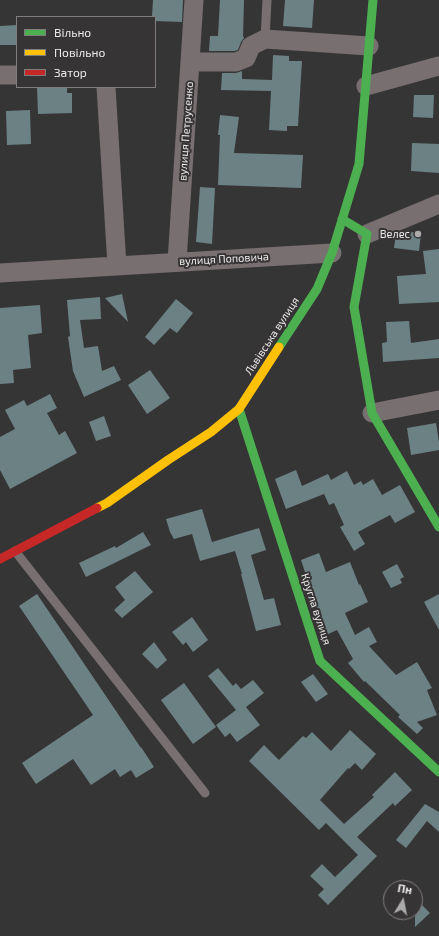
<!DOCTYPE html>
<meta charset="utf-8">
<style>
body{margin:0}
#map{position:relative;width:439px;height:936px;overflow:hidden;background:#363535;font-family:"Exo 2",sans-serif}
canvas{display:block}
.legend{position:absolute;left:16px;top:16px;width:140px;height:72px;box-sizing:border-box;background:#373435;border:1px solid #7f7d7d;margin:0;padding:5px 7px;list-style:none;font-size:12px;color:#eceaea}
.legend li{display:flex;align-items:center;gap:8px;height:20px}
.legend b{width:20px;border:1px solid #7f7d7d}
.north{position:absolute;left:383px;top:880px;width:40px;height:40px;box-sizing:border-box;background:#373435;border:1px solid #7f7d7d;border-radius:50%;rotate:10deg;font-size:11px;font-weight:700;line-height:16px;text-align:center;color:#eceaea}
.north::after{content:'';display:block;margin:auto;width:14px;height:18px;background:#acabab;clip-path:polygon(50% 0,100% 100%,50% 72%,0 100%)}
</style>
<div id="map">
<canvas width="439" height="936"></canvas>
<ul class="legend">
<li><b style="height:5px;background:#4caf50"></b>Вільно</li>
<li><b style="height:5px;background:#ffc107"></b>Повільно</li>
<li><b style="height:5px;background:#c62828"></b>Затор</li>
</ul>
<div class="north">Пн</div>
</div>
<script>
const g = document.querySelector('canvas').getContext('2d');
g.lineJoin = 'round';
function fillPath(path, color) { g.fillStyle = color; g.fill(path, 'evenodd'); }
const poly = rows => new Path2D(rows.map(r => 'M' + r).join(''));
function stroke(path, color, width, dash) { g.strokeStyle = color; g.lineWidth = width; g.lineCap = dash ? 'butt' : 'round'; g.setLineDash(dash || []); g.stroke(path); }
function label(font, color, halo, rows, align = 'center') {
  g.font = font + ' "Exo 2",sans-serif'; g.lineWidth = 4; g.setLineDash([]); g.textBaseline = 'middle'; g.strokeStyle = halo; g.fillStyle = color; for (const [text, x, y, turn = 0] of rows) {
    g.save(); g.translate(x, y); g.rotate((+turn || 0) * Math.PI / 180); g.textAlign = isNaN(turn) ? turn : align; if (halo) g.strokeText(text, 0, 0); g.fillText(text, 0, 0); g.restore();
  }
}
const building = poly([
 [153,0,183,0,182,22,155,21,155,16,152,16],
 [220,0,244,0,243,37,244,37,244,38,241,42,238,50,234,51,209,51,210,36,218,36],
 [285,0,314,0,312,28,283,26],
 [17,25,17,45,0,45,0,26],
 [273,55,289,56,289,61,302,61,298,126,287,126,287,131,269,130,271,91,221,90,222,73,236,73,242,71,242,79,272,80],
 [37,87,67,87,67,93,72,93,72,113,38,114],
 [414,95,434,95,433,118,413,117],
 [30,110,31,144,7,145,6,111],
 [220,115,239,117,234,153,303,155,301,188,218,185,220,135,218,135],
 [412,143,439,144,439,173,411,171],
 [200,187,215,188,212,244,196,242],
 [403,231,421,233,419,251,394,248,396,234],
 [439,249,439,302,399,304,397,276,426,274,423,251],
 [122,294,128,322,105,298],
 [100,297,101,319,80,320,84,348,98,346,102,371,114,366,121,380,84,397,73,371,68,337,70,336,67,300],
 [176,299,193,313,177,333,170,328,154,345,145,337],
 [40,305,42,333,28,335,31,368,13,370,14,383,0,384,0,308],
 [409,321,411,343,439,339,439,358,383,362,382,343,387,342,386,322],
 [150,370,170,398,147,414,128,385],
 [50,394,57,408,47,413,59,435,65,431,77,453,10,489,0,470,0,437,15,429,5,410,24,400,27,406],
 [104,416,111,436,96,441,89,422],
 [436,423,439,442,439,450,411,455,407,428],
 [296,470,302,486,328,474,331,480,347,471,354,485,361,481,363,485,373,479,382,495,400,485,415,512,395,523,390,515,358,532,365,544,354,551,340,527,344,525,334,503,329,505,324,494,286,509,275,479],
 [202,509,212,542,259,528,266,550,251,555,264,600,274,598,281,625,256,631,241,574,242,574,235,551,200,561,192,534,174,539,170,532,166,519],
 [143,532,151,545,86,577,79,563,115,546,116,548],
 [319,553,326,572,350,562,359,585,360,584,368,602,345,613,355,635,369,627,377,642,369,646,396,675,417,662,432,688,427,690,437,715,417,722,423,728,417,734,398,717,400,715,365,681,364,682,348,663,353,659,337,630,326,635,301,560],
 [397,564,404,577,400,579,402,583,391,588,382,572],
 [135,571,153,592,122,618,114,610,125,600,115,587],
 [37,594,141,748,141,747,154,767,136,778,131,770,120,777,115,769,91,785,73,759,36,784,22,763,93,715,19,606],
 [439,594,439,630,424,602],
 [192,617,208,640,193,652,186,642,183,645,172,632],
 [154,642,167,660,157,669,142,654],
 [218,668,233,686,236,683,241,689,253,680,264,693,246,707,260,725,237,742,230,733,225,737,216,725,236,710,208,676],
 [313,674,328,694,316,702,301,682],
 [184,683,216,727,193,744,161,700],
 [350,730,376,754,362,770,355,763,349,769,348,768,320,800,344,824,374,797,372,795,395,772,412,790,395,806,393,803,357,837,377,856,328,905,318,895,324,889,310,876,322,864,335,877,358,855,326,823,319,830,249,761,264,745,279,760,303,736,306,738,312,732,331,751],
 [425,804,439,812,439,832,427,821,406,848,396,840],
 [415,898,430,913,415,927]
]);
const lane = poly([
 [265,39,267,0],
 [15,551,205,793]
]);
const street = poly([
 [190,62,236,62,246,58,251,46,265,39,369,46],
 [0,75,17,75],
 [366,86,439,66],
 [106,87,117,266],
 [367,234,439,204],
 [177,262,194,0],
 [0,273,332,253],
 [372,413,439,400]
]);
const fast = poly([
 [342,219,367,234,354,307,372,413,439,527],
 [279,347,317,289,332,253,359,164,373,0],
 [239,409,320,661,439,772]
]);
const slow = poly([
 [97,508,107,503,168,460,211,432,239,409,279,347]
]);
const jam = poly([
 [0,559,97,508]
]);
const markers = [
 [418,234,4,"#acabab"]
];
const streetNames = [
 ["вулиця Петрусенко",186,131,-86],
 ["вулиця Поповича",224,259,-3],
 ["Львівська вулиця",272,336,-57],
 ["Кругла вулиця",316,609,72]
];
const poiNames = [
 ["Велес",410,234]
];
fillPath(building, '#6c8184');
stroke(lane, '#776f70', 9);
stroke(street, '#776f70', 19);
stroke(fast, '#4caf50', 9);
stroke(slow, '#ffc107', 9);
stroke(jam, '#c62828', 9);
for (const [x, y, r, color] of markers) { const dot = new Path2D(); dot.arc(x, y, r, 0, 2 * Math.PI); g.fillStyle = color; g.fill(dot); stroke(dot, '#373435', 1.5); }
label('11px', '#eceaea', '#373435', streetNames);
label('11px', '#eceaea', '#373435', poiNames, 'right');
</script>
